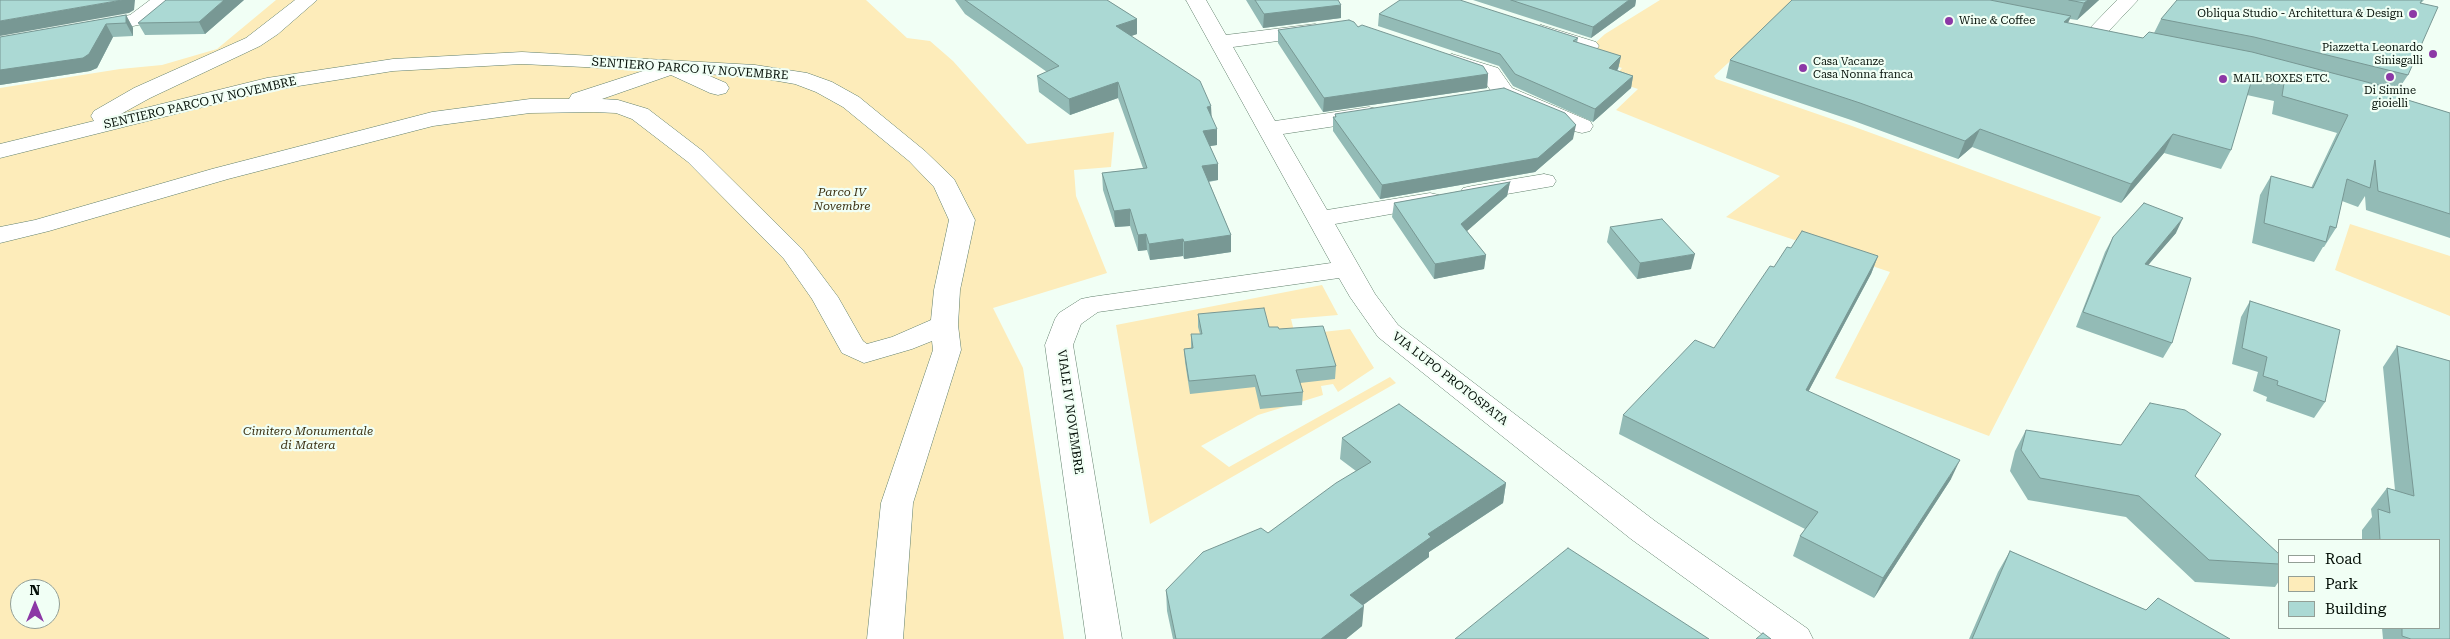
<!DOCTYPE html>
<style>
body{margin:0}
#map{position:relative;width:2450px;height:639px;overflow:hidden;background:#f1fff5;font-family:"Roboto Serif",serif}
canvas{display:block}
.legend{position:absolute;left:2278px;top:539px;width:162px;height:90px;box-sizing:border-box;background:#f1fff5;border:1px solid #939f96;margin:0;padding:6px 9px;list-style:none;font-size:15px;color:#051008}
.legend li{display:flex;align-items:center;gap:10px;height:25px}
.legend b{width:25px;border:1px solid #939f96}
.north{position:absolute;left:10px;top:579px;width:50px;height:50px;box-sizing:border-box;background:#f1fff5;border:1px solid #939f96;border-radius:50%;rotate:0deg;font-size:14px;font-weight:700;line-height:20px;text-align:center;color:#051008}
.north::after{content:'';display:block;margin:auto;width:18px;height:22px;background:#8c38a6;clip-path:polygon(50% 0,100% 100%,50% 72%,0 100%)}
</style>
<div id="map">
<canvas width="2450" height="639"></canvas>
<ul class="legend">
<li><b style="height:6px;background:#fff"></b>Road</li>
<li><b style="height:14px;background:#fdecba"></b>Park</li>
<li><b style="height:14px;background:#abd9d4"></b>Building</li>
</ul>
<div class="north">N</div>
</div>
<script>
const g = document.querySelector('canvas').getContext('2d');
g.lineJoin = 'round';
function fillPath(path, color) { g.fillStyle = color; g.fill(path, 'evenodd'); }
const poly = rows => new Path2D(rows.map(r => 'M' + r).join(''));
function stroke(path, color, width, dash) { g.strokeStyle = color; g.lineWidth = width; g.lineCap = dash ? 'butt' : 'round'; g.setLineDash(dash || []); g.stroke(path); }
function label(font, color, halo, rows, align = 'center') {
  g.font = font + ' "Roboto Serif",serif'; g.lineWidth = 4.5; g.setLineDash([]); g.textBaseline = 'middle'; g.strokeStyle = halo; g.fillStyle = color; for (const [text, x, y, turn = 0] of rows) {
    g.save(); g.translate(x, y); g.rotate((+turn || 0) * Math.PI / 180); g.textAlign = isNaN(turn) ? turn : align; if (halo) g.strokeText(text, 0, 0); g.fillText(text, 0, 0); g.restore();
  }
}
const green = poly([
 [276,0,866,0,907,38,930,41,953,61,1027,144,1114,132,1111,167,1074,170,1076,196,1107,273,993,308,1023,368,1064,639,0,639,0,88,120,69,162,65,217,49],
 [20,589,50,589,50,619,20,619],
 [1660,0,1796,0,1714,76,1716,79,1852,126,2101,217,1989,436,1835,378,1890,272,1726,217,1780,176,1616,110,1638,89,1611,80,1622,68,1582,55,1605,34],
 [2350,224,2450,256,2450,316,2335,270],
 [1322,285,1338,315,1291,319,1295,335,1350,329,1374,368,1338,392,1333,384,1321,386,1323,395,1258,415,1201,446,1229,467,1390,377,1396,383,1150,524,1116,325]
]);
const street = poly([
 [150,0,173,0,143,24,94,34,87,32,84,28,87,24,130,15,150,0],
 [295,0,317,0,278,34,260,46,150,98,121,114,267,78,393,59,522,52,755,65,807,73,832,82,859,97,925,151,954,179,975,220,960,290,958,325,961,350,913,503,903,639,867,639,881,503,933,350,932,341,912,349,864,363,842,353,812,299,784,259,688,162,632,119,616,113,594,112,530,113,433,126,228,179,49,231,0,243,0,227,35,220,212,169,432,112,530,99,569,99,572,94,646,70,522,64,393,71,267,91,0,158,0,144,94,121,91,116,94,111,134,88,246,38,295,0],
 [705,74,755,77,795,84,816,92,843,107,909,161,934,187,949,220,934,290,931,320,892,337,867,344,863,341,838,297,802,249,704,152,648,109,618,100,602,99,671,75,710,93,718,95,726,93,729,88,726,83,705,74],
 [1186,0,1206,0,1226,35,1315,24,1322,26,1325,30,1322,34,1315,36,1233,47,1275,121,1369,107,1377,109,1380,114,1377,119,1369,121,1283,134,1327,210,1430,193,1439,195,1442,200,1439,205,1430,207,1335,224,1375,294,1398,325,1655,521,1808,629,1813,639,1769,639,1631,539,1378,337,1350,297,1339,278,1098,312,1081,324,1073,345,1122,639,1086,639,1045,345,1055,319,1059,313,1081,299,1091,297,1331,263,1186,0],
 [2117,0,2138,0,2105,35,2098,37,2091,35,2088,31,2091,27,2117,0],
 [1541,25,1596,42,1599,46,1596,50,1589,52,1534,35,1531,31,1534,27,1541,25],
 [1452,54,1498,68,1512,88,1590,121,1593,126,1590,131,1582,133,1574,131,1496,98,1482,78,1445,64,1441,60,1445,56,1452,54],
 [1544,174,1553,176,1556,181,1553,186,1472,200,1463,198,1460,193,1463,188,1472,186,1544,174]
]);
const wall = poly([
 [244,0,205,34,145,35,138,23],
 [955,0,1107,0,1137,19,1137,34,1131,36,1211,118,1217,145,1210,146,1218,164,1218,180,1209,182,1231,235,1231,252,1184,259,1183,256,1150,260,1147,250,1138,251,1130,226,1115,227,1103,190,1102,173,1143,168,1118,98,1070,115,1039,92,1037,76,1047,72,965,14],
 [1246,0,1338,0,1341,18,1263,28],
 [1473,0,1636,0,1635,6,1591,38],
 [1792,0,2099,0,2077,20,2070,19,2068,23,2143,38,2154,33,2161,19,2424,0,2421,3,2408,75,2398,90,2398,97,2450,113,2450,238,2366,210,2365,196,2358,207,2342,201,2336,228,2324,247,2323,247,2314,262,2252,243,2260,195,2271,176,2311,188,2337,133,2272,114,2274,101,2247,95,2231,150,2221,169,2164,153,2121,203,1972,147,1958,159,1854,121,1726,78,1730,60],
 [1379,14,1578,38,1577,43,1621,56,1618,69,1617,70,1633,76,1631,88,1593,122,1513,86,1499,66,1378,26],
 [126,15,133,28,133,36,113,37,97,68,90,71,0,85,0,37],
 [1358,27,1488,74,1487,88,1323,112,1278,43,1278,30],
 [1335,114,1573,139,1535,172,1380,199,1333,131,1333,117,1335,117],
 [1510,182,1507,196,1467,231,1486,255,1484,269,1434,279,1392,217,1394,203],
 [1610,227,1691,269,1637,279,1607,242],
 [2176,233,2148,265,2172,343,2163,358,2076,327,2105,252,2113,237],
 [1791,248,1878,256,1871,274,1808,392,1951,479,1874,598,1793,556,1800,536,1805,529,1619,434,1623,415,1714,348,1774,267],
 [2250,301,2325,402,2314,418,2266,401,2267,397,2253,391,2258,372,2232,364,2241,317],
 [1198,314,1279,329,1336,366,1335,379,1300,383,1303,392,1302,405,1260,409,1255,387,1190,394,1185,362,1184,349,1191,348,1191,334,1200,334,1198,327],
 [2397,346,2450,361,2450,639,2383,639,2382,628,2439,628,2439,540,2362,540,2362,530,2372,517,2371,509,2387,488,2395,490,2383,367],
 [2026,430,2195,476,2279,554,2279,581,2275,587,2195,582,2126,517,2028,500,2010,471,2015,451],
 [1342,438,1506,483,1503,503,1429,552,1429,557,1363,605,1362,626,1346,639,1173,639,1167,611,1166,590,1268,533,1356,471,1340,459],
 [2010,551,2146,610,2230,639,1969,639,1998,572]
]);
const shadedWall = poly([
 [122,0,135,0,134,10,129,13,0,36,0,21],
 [224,0,244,0,205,34,199,22],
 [1629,0,1636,0,1635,6,1591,38,1593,27],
 [2088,0,2099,0,2077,20,2084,3],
 [1341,5,1341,18,1263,28,1264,14],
 [126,15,133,28,133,36,126,23],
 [2071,16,2063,33,2064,22],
 [1137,19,1137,34,1117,41,1116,26],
 [106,24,113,37,97,68,90,71,0,85,0,70],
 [1621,56,1618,69,1607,80,1609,68],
 [1488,74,1487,88,1323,112,1324,98],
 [1633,76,1631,88,1593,122,1595,109],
 [1118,82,1118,98,1070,115,1069,99],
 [1211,106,1212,122,1207,107],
 [1576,125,1573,139,1535,172,1380,199,1382,185],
 [1217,129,1217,145,1204,147,1203,131],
 [1980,129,1972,147,1958,159,1965,141],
 [2173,134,2164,153,2121,203,2131,184],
 [1218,164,1218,180,1203,182,1202,166],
 [1510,182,1507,196,1459,238,1461,224],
 [1130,209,1130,226,1115,227,1114,211],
 [2183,218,2176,233,2137,278,2145,264],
 [1146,234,1147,250,1138,251,1138,235],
 [1231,235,1231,252,1184,259,1184,242],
 [1183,239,1183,256,1150,260,1149,244],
 [1695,254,1691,269,1637,279,1640,263],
 [1486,255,1484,269,1434,279,1435,264],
 [1878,256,1871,274,1799,409,1806,390],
 [1960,460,1951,479,1874,598,1883,578],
 [1506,483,1503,503,1429,552,1429,557,1348,616,1350,595,1428,534],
 [1364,606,1362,626,1346,639,1321,639]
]);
const building = poly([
 [0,0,122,0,0,21,0,0],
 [166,0,224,0,199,22,138,23,166,0],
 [965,0,1107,0,1137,19,1116,26,1200,81,1211,106,1207,107,1217,129,1203,131,1218,164,1202,166,1231,235,1184,242,1183,239,1149,244,1146,234,1138,235,1130,209,1114,211,1102,173,1147,168,1118,82,1069,99,1037,76,1059,66,965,0],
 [1255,0,1338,0,1341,5,1264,14,1255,0],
 [1400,0,1460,0,1578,38,1573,41,1621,56,1609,68,1633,76,1595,109,1515,74,1500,54,1379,14,1400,0],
 [1511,0,1629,0,1593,27,1511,0],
 [1792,0,1990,0,2071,16,2064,22,2143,38,2149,32,2252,52,2401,91,2398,97,2450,113,2450,214,2378,191,2375,160,2370,188,2347,179,2336,228,2330,226,2326,242,2264,223,2271,176,2313,188,2348,115,2282,96,2284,83,2253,76,2231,150,2173,134,2131,184,1980,129,1965,141,1860,103,1730,60,1792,0],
 [2069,0,2088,0,2084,3,2069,0],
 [2177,0,2422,0,2420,3,2438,7,2408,75,2254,37,2161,19,2177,0],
 [126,15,126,23,106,24,89,54,83,58,0,70,0,37,126,15],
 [1349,20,1354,22,1358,27,1362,25,1483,66,1488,74,1324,98,1278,30,1349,20],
 [1504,88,1565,113,1576,125,1538,158,1382,185,1333,117,1336,117,1335,114,1504,88],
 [1510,182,1461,224,1486,255,1435,264,1394,203,1510,182],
 [2144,203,2183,218,2145,264,2191,278,2172,343,2083,312,2113,237,2144,203],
 [1662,219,1695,254,1640,263,1610,227,1662,219],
 [1802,231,1878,256,1806,390,1960,460,1883,578,1800,536,1818,512,1623,415,1695,340,1714,348,1770,266,1774,267,1787,247,1791,248,1802,231],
 [2250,301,2340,330,2325,402,2277,385,2278,381,2263,376,2267,357,2242,348,2250,301],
 [1264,308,1269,327,1278,327,1279,329,1323,326,1336,366,1296,370,1303,392,1261,396,1255,375,1189,381,1184,349,1193,348,1191,334,1202,334,1198,314,1264,308],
 [2397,346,2450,361,2450,639,2411,639,2402,636,2402,628,2439,628,2439,540,2380,540,2378,509,2390,513,2387,488,2414,496,2397,346],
 [2150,403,2185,410,2221,434,2195,476,2279,554,2279,564,2209,560,2139,496,2040,478,2021,450,2026,430,2121,445,2150,403],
 [1399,404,1506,483,1428,534,1431,537,1350,595,1364,606,1321,639,1176,639,1166,590,1203,552,1261,528,1268,533,1336,483,1371,462,1342,438,1399,404],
 [1568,548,1709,639,1455,639,1568,548],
 [2010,551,2146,610,2158,598,2230,639,1972,639,2010,551],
 [1763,633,1771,639,1756,639,1763,633]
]);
const markers = [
 [2413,14,5,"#8c38a6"],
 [1949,21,5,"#8c38a6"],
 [2433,54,5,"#8c38a6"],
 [1803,68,5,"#8c38a6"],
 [2390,77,5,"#8c38a6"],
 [2223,79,5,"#8c38a6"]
];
const farPoinames = [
 ["Obliqua Studio - Architettura & Design",2403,14,"right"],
 ["Wine & Coffee",1959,21],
 ["Piazzetta Leonardo",2423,48,"right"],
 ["Sinisgalli",2423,61,"right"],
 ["Casa Vacanze",1813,62],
 ["Casa Nonna franca",1813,75],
 ["MAIL BOXES ETC.",2233,79],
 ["Di Simine",2390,91,"center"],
 ["gioielli",2390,104,"center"]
];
const streetNames = [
 ["SENTIERO PARCO IV NOVEMBRE",690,69,4],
 ["SENTIERO PARCO IV NOVEMBRE",200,103,-13],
 ["VIA LUPO PROTOSPATA",1450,379,38],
 ["VIALE IV NOVEMBRE",1070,412,82]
];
const parkNames = [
 ["Parco IV",842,192],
 ["Novembre",842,206],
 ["Cimitero Monumentale",308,431],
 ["di Matera",308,445]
];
fillPath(green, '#fdecba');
stroke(street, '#61806c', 1);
fillPath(street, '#fff');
fillPath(wall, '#93bbb6');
fillPath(shadedWall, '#789894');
fillPath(building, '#abd9d4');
stroke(building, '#789894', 1);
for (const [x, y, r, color] of markers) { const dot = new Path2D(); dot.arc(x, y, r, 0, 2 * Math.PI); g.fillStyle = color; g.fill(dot); stroke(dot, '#f1fff5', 2); }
label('11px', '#051008', '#f1fff5', farPoinames, 'left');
label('12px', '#051008', '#f1fff5', streetNames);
label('italic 12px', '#3d3315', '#f1fff5', parkNames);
</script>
